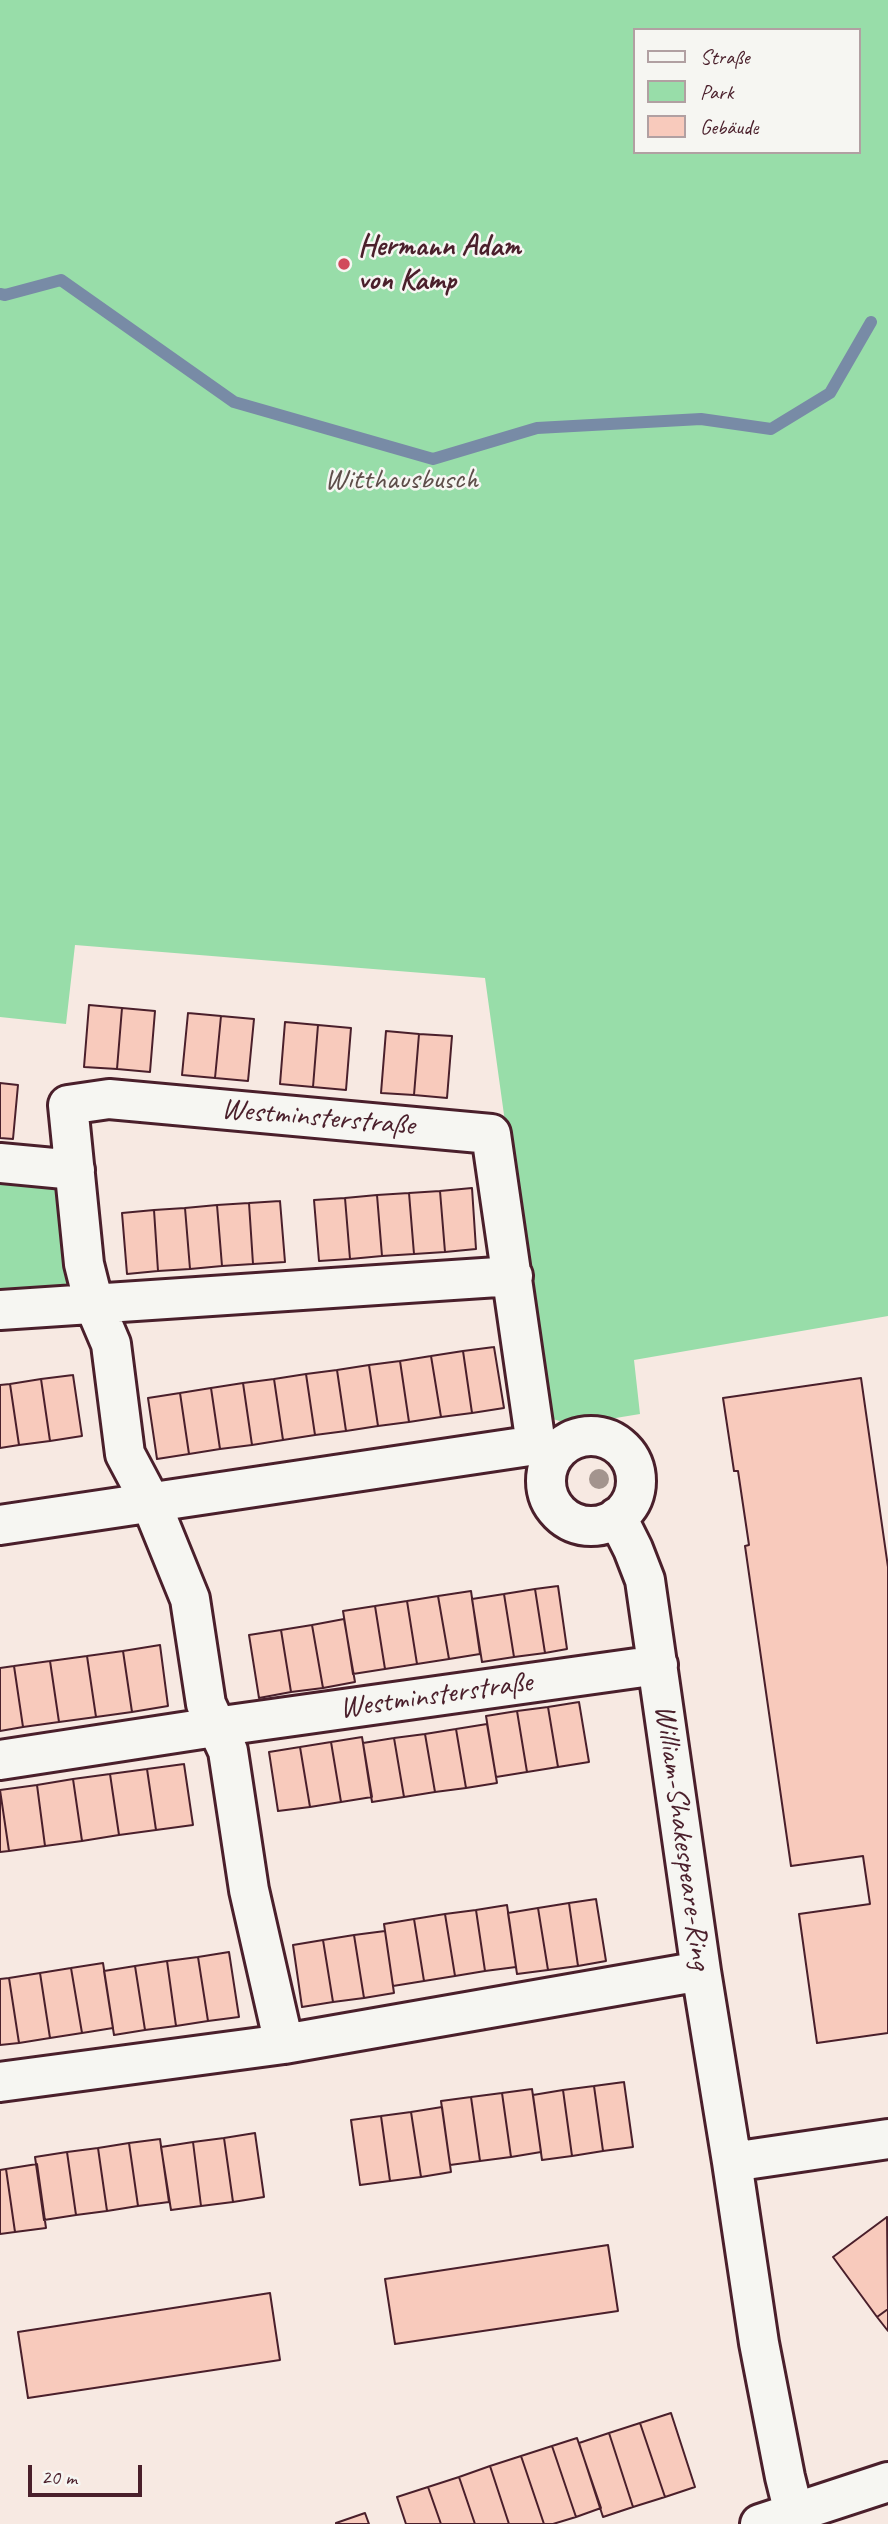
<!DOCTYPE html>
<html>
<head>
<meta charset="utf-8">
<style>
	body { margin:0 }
	#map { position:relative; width:888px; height:2524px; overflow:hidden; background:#f7e9e2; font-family:Caveat,sans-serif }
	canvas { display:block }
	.legend { position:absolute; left:633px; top:28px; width:228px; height:126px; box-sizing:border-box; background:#f6f6f2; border:2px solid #b1a0a2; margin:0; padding:9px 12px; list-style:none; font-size:21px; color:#4a1f2b }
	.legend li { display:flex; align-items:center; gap:14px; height:35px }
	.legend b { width:35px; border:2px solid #b1a0a2 }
	.scale { position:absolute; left:28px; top:2465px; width:114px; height:32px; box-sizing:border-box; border:4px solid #4a1f2b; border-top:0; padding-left:9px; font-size:21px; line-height:24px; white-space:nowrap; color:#4a1f2b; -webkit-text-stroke:5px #f6f6f2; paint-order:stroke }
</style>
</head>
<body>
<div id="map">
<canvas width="888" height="2524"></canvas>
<ul class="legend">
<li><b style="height:9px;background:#f6f6f2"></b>Straße</li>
<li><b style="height:19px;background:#98dda9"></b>Park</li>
<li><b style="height:19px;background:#f8cabc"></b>Gebäude</li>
</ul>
<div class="scale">20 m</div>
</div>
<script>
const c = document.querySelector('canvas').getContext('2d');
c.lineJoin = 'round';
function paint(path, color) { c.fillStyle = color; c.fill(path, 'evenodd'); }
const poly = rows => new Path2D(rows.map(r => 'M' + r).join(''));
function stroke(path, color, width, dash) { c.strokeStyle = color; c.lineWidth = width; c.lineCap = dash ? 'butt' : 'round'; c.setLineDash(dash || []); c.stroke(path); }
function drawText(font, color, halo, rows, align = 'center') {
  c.font = font + ' Caveat,sans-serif'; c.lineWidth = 5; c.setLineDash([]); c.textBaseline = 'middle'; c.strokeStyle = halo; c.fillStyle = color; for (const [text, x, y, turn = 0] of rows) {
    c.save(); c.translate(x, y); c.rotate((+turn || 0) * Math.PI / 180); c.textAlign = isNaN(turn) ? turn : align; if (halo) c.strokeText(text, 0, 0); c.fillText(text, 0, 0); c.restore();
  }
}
const green = poly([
	[0,0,888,0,888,1316,634,1360,640,1414,573,1425,546,1417,485,978,75,945,66,1024,0,1017],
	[634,30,858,30,858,152,634,152],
	[0,1174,47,1178,60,1192,69,1294,0,1296]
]);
const stream = poly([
	[0,294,5,295,61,280,234,402,433,459,537,428,701,419,771,429,830,393,871,322]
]);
const building = poly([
	[89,1005,122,1008,117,1069,84,1067,89,1005],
	[122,1008,155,1011,150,1072,117,1069,122,1008],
	[188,1013,221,1016,215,1078,182,1075,188,1013],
	[221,1016,254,1019,248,1081,215,1078,221,1016],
	[285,1022,318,1025,313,1087,280,1084,285,1022],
	[318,1025,351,1028,346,1090,313,1087,318,1025],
	[386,1031,419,1034,414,1095,381,1093,386,1031],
	[419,1034,452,1036,447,1098,414,1095,419,1034],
	[0,1083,18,1085,13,1139,0,1138,0,1083],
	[472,1188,476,1249,445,1252,440,1191,472,1188],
	[440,1191,445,1252,414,1254,409,1193,440,1191],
	[409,1193,414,1254,382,1256,377,1195,409,1193],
	[377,1195,382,1256,350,1259,345,1198,377,1195],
	[345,1198,350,1259,319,1261,314,1200,345,1198],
	[280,1201,285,1262,253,1264,249,1203,280,1201],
	[249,1203,253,1264,222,1266,217,1205,249,1203],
	[217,1205,222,1266,190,1269,185,1208,217,1205],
	[185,1208,190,1269,158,1271,154,1210,185,1208],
	[154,1210,158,1271,127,1274,122,1213,154,1210],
	[494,1347,504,1408,472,1413,463,1351,494,1347],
	[463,1351,472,1413,441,1417,431,1356,463,1351],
	[431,1356,441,1417,409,1422,400,1361,431,1356],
	[400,1361,409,1422,378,1426,369,1365,400,1361],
	[369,1365,378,1426,346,1431,337,1370,369,1365],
	[337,1370,346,1431,315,1435,306,1374,337,1370],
	[306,1374,315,1435,283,1440,274,1379,306,1374],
	[73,1375,82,1436,50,1441,41,1379,73,1375],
	[861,1378,888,1567,888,2033,817,2043,799,1914,870,1904,863,1856,791,1866,745,1546,749,1545,738,1471,734,1471,723,1398,861,1378],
	[41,1379,50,1441,19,1445,10,1384,41,1379],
	[274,1379,283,1440,252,1445,243,1383,274,1379],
	[243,1383,252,1445,220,1449,211,1388,243,1383],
	[10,1384,19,1445,0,1448,0,1385,10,1384],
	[211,1388,220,1449,189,1454,180,1393,211,1388],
	[180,1393,189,1454,157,1459,148,1398,180,1393],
	[558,1586,567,1649,545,1653,535,1589,558,1586],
	[535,1589,545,1653,514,1657,504,1594,535,1589],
	[471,1591,480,1654,449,1659,438,1596,471,1591],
	[504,1594,514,1657,482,1662,472,1599,504,1594],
	[438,1596,449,1659,417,1664,407,1601,438,1596],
	[407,1601,417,1664,385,1669,375,1606,407,1601],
	[375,1606,385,1669,353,1674,343,1611,375,1606],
	[344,1619,355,1682,323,1688,312,1625,344,1619],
	[312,1625,323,1688,291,1692,281,1630,312,1625],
	[281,1630,291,1692,259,1698,249,1635,281,1630],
	[160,1645,168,1706,132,1712,123,1651,160,1645],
	[123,1651,132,1712,96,1717,87,1656,123,1651],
	[87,1656,96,1717,59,1722,50,1661,87,1656],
	[50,1661,59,1722,23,1727,14,1666,50,1661],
	[14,1666,23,1727,0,1731,0,1668,14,1666],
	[579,1702,589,1762,558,1767,548,1707,579,1702],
	[548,1707,558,1767,527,1772,517,1711,548,1707],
	[517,1711,527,1772,496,1777,486,1716,517,1711],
	[487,1724,497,1783,466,1788,456,1729,487,1724],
	[456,1729,466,1788,435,1792,425,1734,456,1729],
	[425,1734,435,1792,404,1797,394,1738,425,1734],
	[362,1737,372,1797,341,1802,331,1742,362,1737],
	[394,1738,404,1797,372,1802,363,1743,394,1738],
	[331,1742,341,1802,310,1807,300,1747,331,1742],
	[300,1747,310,1807,278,1811,269,1752,300,1747],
	[184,1764,193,1825,156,1830,147,1769,184,1764],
	[147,1769,156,1830,119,1835,110,1774,147,1769],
	[110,1774,119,1835,82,1841,73,1779,110,1774],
	[73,1779,82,1841,45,1846,37,1785,73,1779],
	[37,1785,45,1846,9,1851,0,1790,37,1785],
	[0,1790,9,1851,0,1852,0,1790],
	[596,1899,606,1961,578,1966,569,1903,596,1899],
	[569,1903,578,1966,548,1970,538,1908,569,1903],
	[507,1905,516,1967,485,1971,476,1910,507,1905],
	[538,1908,548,1970,517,1974,508,1913,538,1908],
	[476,1910,485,1971,455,1976,445,1914,476,1910],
	[445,1914,455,1976,424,1981,414,1919,445,1914],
	[414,1919,424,1981,393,1986,384,1924,414,1919],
	[385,1931,394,1993,364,1998,354,1935,385,1931],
	[354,1935,364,1998,333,2002,323,1940,354,1935],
	[323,1940,333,2002,302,2007,293,1945,323,1940],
	[229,1952,239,2017,208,2021,198,1957,229,1952],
	[198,1957,208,2021,176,2026,167,1961,198,1957],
	[167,1961,176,2026,145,2030,135,1966,167,1961],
	[103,1963,113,2028,82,2033,71,1968,103,1963],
	[135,1966,145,2030,114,2035,104,1971,135,1966],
	[71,1968,82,2033,50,2038,40,1973,71,1968],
	[40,1973,50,2038,19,2043,9,1978,40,1973],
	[9,1978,19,2043,0,2045,0,1979,9,1978],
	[624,2082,633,2147,603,2151,594,2086,624,2082],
	[594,2086,603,2151,572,2156,563,2090,594,2086],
	[532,2089,541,2152,511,2157,502,2093,532,2089],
	[563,2090,572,2156,542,2160,533,2095,563,2090],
	[502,2093,511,2157,480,2161,471,2097,502,2093],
	[471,2097,480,2161,450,2165,441,2101,471,2097],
	[442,2107,451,2172,421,2177,411,2112,442,2107],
	[411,2112,421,2177,390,2181,381,2116,411,2112],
	[381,2116,390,2181,360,2185,351,2120,381,2116],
	[255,2133,264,2197,233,2202,224,2138,255,2133],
	[224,2138,233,2202,201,2206,193,2142,224,2138],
	[160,2139,169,2202,138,2206,129,2143,160,2139],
	[193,2142,201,2206,171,2210,161,2147,193,2142],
	[129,2143,138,2206,107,2211,98,2148,129,2143],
	[98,2148,107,2211,76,2215,67,2152,98,2148],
	[67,2152,76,2215,44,2220,35,2157,67,2152],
	[37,2164,46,2228,15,2232,6,2169,37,2164],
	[6,2169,15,2232,0,2234,0,2170,6,2169],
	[887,2217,888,2309,877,2317,833,2257,887,2217],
	[608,2245,618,2311,395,2344,385,2279,608,2245],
	[270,2293,280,2360,28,2398,18,2332,270,2293],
	[888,2309,888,2331,877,2317,888,2309],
	[671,2413,695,2487,665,2497,640,2423,671,2413],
	[640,2423,665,2497,633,2507,609,2433,640,2423],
	[609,2433,633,2507,603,2517,579,2443,609,2433],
	[577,2438,601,2508,576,2517,552,2446,577,2438],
	[552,2446,576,2517,553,2524,544,2524,521,2456,552,2446],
	[521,2456,544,2524,509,2524,490,2466,521,2456],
	[490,2466,509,2524,475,2524,459,2477,490,2466],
	[459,2477,475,2524,441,2524,428,2487,459,2477],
	[428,2487,441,2524,406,2524,397,2497,428,2487],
	[365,2513,369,2524,336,2524,336,2523,365,2513]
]);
const minor = poly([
	[0,1163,75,1170],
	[0,1310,513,1276],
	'546 1481a45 45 0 1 1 90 0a45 45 0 1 1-90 0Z',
	[617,1517,633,1549,645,1580,701,1971,732,2162,888,2139],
	[0,1525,536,1445,552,1457],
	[0,1760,215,1727,658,1665],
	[284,2044,249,1890,228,1751,206,1704,190,1599,151,1503,125,1454,111,1344,94,1304,84,1264,68,1105,109,1099,491,1134,536,1445],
	[0,2082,284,2044,701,1971],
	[732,2162,759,2343,785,2477,794,2513],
	[760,2524,888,2482]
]);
const trees = [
	[599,1479]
];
const markers = [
	[344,264,7,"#d1495b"]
];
const poiNames = [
	["Hermann Adam",358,247],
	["von Kamp",358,281]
];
const parkNames = [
	["Witthausbusch",401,480]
];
const streetNames = [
	["Westminsterstraße",318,1118,5],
	["Westminsterstraße",436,1696,-8],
	["William-Shakespeare-Ring",682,1837,82]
];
paint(green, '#98dda9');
stroke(stream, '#788ba6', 12);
paint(building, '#f8cabc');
stroke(building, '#4a1f2b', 2);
stroke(minor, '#4a1f2b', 44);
stroke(minor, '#f6f6f2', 38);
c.fillStyle = '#a3948e';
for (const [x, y] of trees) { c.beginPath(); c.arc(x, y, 10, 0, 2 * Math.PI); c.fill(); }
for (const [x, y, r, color] of markers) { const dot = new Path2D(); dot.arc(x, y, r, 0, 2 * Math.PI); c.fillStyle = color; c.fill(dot); stroke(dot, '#f6f6f2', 2.5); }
drawText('bold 30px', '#4a1f2b', '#f6f6f2', poiNames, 'left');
drawText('30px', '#5e4e4a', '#f6f6f2', parkNames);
drawText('30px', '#4a1f2b', '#f6f6f2', streetNames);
</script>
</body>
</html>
